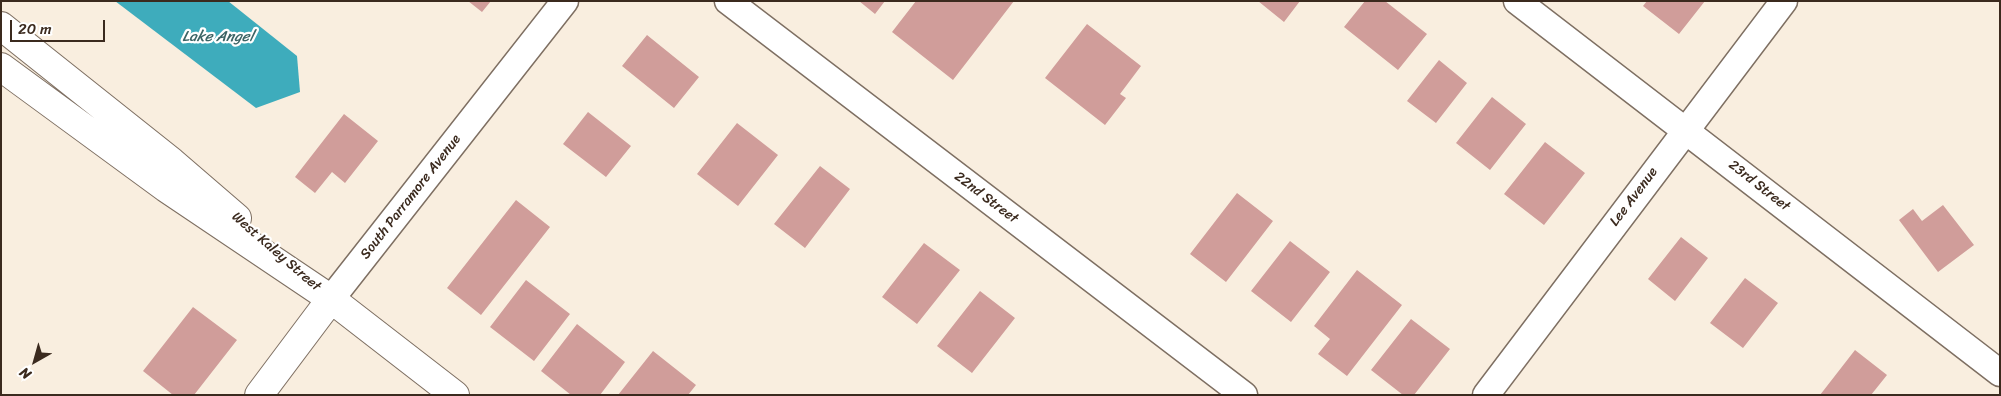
<!DOCTYPE html>
<html>
<head>
<meta charset="utf-8">
<style>
	body { margin:0 }
	#map { position:relative; width:2001px; height:396px; overflow:hidden; background:#f9eedf; font-family:Sriracha,sans-serif }
	canvas { display:block }
	.frame { position:absolute; inset:0; border:2px solid #3b2a1e; pointer-events:none }
	.north { position:absolute; left:10px; top:336px; width:50px; height:50px; -webkit-text-stroke:4px #fff; paint-order:stroke; rotate:218deg; font-size:14px; font-weight:700; line-height:20px; text-align:center; color:#3b2a1e }
	.north::after { content:''; display:block; margin:auto; width:18px; height:22px; background:#3b2a1e; clip-path:polygon(50% 0,100% 100%,50% 72%,0 100%) }
	.scale { position:absolute; left:10px; top:20px; width:95px; height:22px; box-sizing:border-box; border:2px solid #3b2a1e; border-top:0; padding-left:6px; font-size:15px; line-height:18px; white-space:nowrap; color:#3b2a1e; -webkit-text-stroke:4px #fff; paint-order:stroke }
</style>
</head>
<body>
<div id="map">
<canvas width="2001" height="396"></canvas>
<div class="frame"></div>
<div class="north">N</div>
<div class="scale">20 m</div>
</div>
<script>
const c = document.querySelector('canvas').getContext('2d');
c.lineJoin = 'round';
function paint(path, color) { c.fillStyle = color; c.fill(path, 'evenodd'); }
const poly = rows => new Path2D(rows.map(r => 'M' + r).join(''));
function stroke(path, color, width, dash) { c.strokeStyle = color; c.lineWidth = width; c.lineCap = dash ? 'butt' : 'round'; c.setLineDash(dash || []); c.stroke(path); }
function drawText(font, color, halo, rows, align = 'center') {
  c.font = font + ' Sriracha,sans-serif'; c.lineWidth = 4.5; c.setLineDash([]); c.textBaseline = 'middle'; c.strokeStyle = halo; c.fillStyle = color; for (const [text, x, y, turn = 0] of rows) {
    c.save(); c.translate(x, y); c.rotate((+turn || 0) * Math.PI / 180); c.textAlign = isNaN(turn) ? turn : align; if (halo) c.strokeText(text, 0, 0); c.fillText(text, 0, 0); c.restore();
  }
}
const water = poly([
	[115,1,228,1,297,56,300,92,256,108]
]);
const building = poly([
	[468,1,491,1,482,12],
	[859,1,885,1,875,14],
	[916,1,1014,1,953,80,892,32],
	[1258,1,1300,1,1284,22],
	[1365,1,1385,1,1427,34,1398,70,1344,27],
	[1647,1,1705,1,1679,34,1643,6],
	[1087,24,1141,66,1120,94,1126,98,1105,125,1045,78],
	[647,35,699,77,674,108,622,66],
	[1439,60,1467,83,1436,123,1407,101],
	[1492,97,1526,124,1490,170,1456,143],
	[588,112,631,146,606,177,563,144],
	[344,114,378,141,345,183,332,172,315,193,295,177],
	[737,123,778,155,738,206,697,174],
	[1545,142,1585,173,1544,225,1504,194],
	[820,166,850,189,805,248,774,224],
	[1237,193,1273,221,1226,282,1190,254],
	[516,200,550,227,481,315,447,288],
	[1943,205,1974,245,1938,272,1899,220,1913,209,1922,221],
	[1681,237,1708,258,1675,301,1648,279],
	[1290,241,1330,272,1291,322,1251,291],
	[924,243,960,270,917,324,882,297],
	[1357,270,1402,305,1347,376,1318,354,1330,339,1314,326],
	[1745,278,1778,303,1743,348,1710,323],
	[526,280,570,314,534,361,490,327],
	[980,291,1015,318,972,373,937,346],
	[193,307,237,340,194,395,173,395,143,371],
	[1411,319,1450,349,1414,395,1403,395,1371,370],
	[577,324,625,362,600,395,571,395,541,371],
	[1855,350,1887,375,1871,395,1820,395],
	[653,351,696,385,688,395,618,395]
]);
const street = poly([
	[728,1,1244,395],
	[1517,1,2000,373],
	[331,299,565,1],
	[1486,395,1784,1]
]);
const secondary = poly([
	[1,26,172,162,237,218],
	[1,67,166,188,331,299,455,395],
	[259,395,331,299]
]);
const streetNames = [
	["23rd Street",1759,186,38],
	["South Parramore Avenue",411,197,-52],
	["Lee Avenue",1634,197,-53],
	["22nd Street",986,198,37],
	["West Kaley Street",276,252,41]
];
const waterNames = [
	["Lake Angel",218,37]
];
paint(water, '#3eacbc');
paint(building, '#d09d9a');
stroke(street, '#7e6f62', 29);
stroke(secondary, '#7e6f62', 30);
stroke(street, '#fff', 26);
stroke(secondary, '#fff', 28);
drawText('14px', '#3b2a1e', '#fff', streetNames);
drawText('italic 15px', '#3c6465', '#fff', waterNames);
</script>
</body>
</html>
